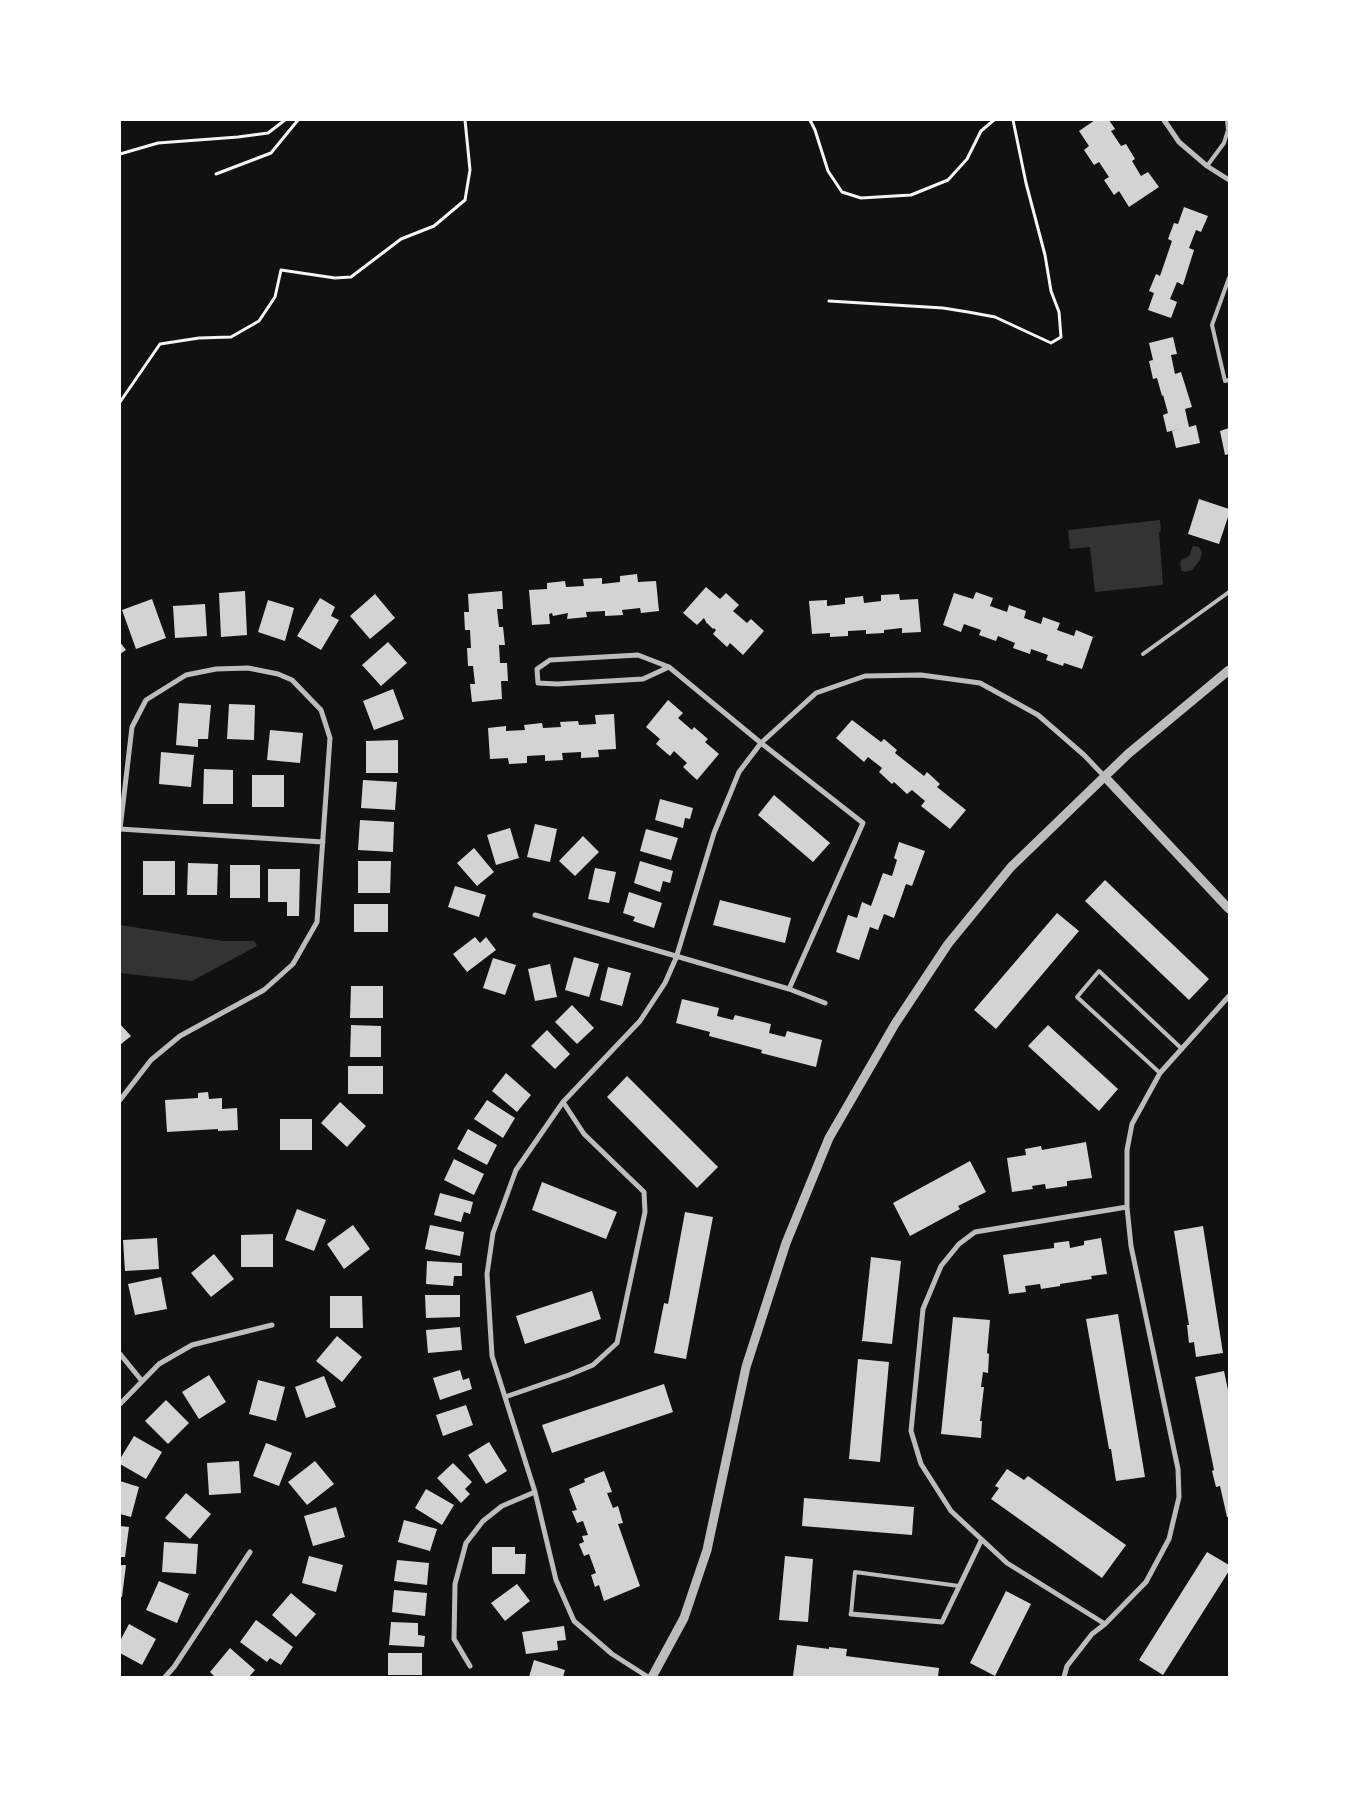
<!DOCTYPE html>
<html>
<head>
<meta charset="utf-8">
<style>
	body { margin:0 }
	#map { position:relative; width:1349px; height:1797px; overflow:hidden; background:#111; font-family:"Alegreya Sans",sans-serif }
	canvas { display:block }
	.frame { position:absolute; inset:0; border:121px solid #fff; pointer-events:none }
</style>
</head>
<body>
<div id="map">
<canvas width="1349" height="1797"></canvas>
<div class="frame"></div>
</div>
<script>
const c = document.querySelector('canvas').getContext('2d');
c.lineJoin = 'round';
function paint(path, color) { c.fillStyle = color; c.fill(path, 'evenodd'); }
const poly = rows => new Path2D(rows.map(r => 'M' + r).join(''));
function stroke(path, color, width, dash) { c.strokeStyle = color; c.lineWidth = width; c.lineCap = dash ? 'butt' : 'round'; c.setLineDash(dash || []); c.stroke(path); }
const water = poly([
	[1160,520,1161,531,1159,532,1163,585,1095,592,1090,547,1070,549,1068,530],
	[1193,546,1199,547,1202,552,1200,560,1192,570,1185,572,1181,570,1180,561,1189,556],
	[120,925,223,941,254,941,257,946,192,981,120,973]
]);
const building = poly([
	[1095,120,1109,120,1115,129,1111,131,1121,146,1126,144,1135,159,1132,161,1141,176,1148,172,1159,187,1129,207,1119,191,1114,195,1104,180,1109,177,1099,162,1094,165,1084,150,1089,146,1079,131],
	[1184,207,1208,216,1201,232,1196,230,1189,248,1194,250,1183,285,1177,282,1170,299,1177,302,1171,318,1148,310,1154,293,1149,291,1156,274,1160,276,1172,241,1168,239,1174,223,1178,224],
	[1173,337,1177,354,1171,355,1175,374,1181,372,1192,407,1185,409,1189,427,1196,425,1200,443,1176,448,1172,431,1179,429,1167,432,1163,415,1168,413,1163,395,1162,396,1157,378,1153,379,1149,361,1153,360,1149,343],
	[1229,428,1229,454,1225,455,1220,431],
	[1199,499,1229,509,1229,514,1219,544,1188,534],
	[637,574,638,582,656,581,659,611,641,613,640,608,622,610,623,615,605,616,605,611,586,612,587,617,567,619,568,613,553,616,552,613,549,614,550,624,532,625,529,590,547,589,547,583,565,581,566,587,584,586,583,579,602,578,602,584,620,582,620,576],
	[706,587,720,599,726,593,739,605,733,611,747,623,751,619,764,631,743,655,730,643,727,647,713,634,716,630,714,628,713,629,707,623,707,624,704,618,697,625,683,613],
	[245,591,247,635,221,637,219,593],
	[502,591,503,609,497,609,499,627,503,627,505,645,499,645,500,663,507,663,508,681,501,681,502,699,472,702,470,684,475,684,473,666,468,666,467,648,471,648,470,630,465,630,464,612,469,612,468,594],
	[976,592,993,598,990,606,1007,612,1009,605,1026,611,1024,618,1041,624,1043,617,1060,623,1057,630,1074,636,1076,630,1093,637,1082,669,1064,663,1063,666,1046,660,1048,655,1031,649,1030,654,1013,648,1015,643,998,636,996,641,979,635,981,630,964,624,961,632,943,625,954,593,973,599],
	[375,594,395,618,370,639,350,616],
	[899,594,900,600,918,599,921,632,902,633,902,628,884,630,884,633,866,634,866,630,848,631,848,636,830,637,830,633,812,634,809,601,827,600,827,606,845,604,845,598,863,596,864,603,881,601,881,595],
	[320,598,335,607,331,616,339,620,321,650,297,636],
	[152,599,166,638,136,649,122,610],
	[268,600,294,608,285,641,258,632],
	[205,604,207,636,175,638,173,606],
	[120,642,126,650,120,654],
	[388,642,407,663,381,686,362,665],
	[393,689,404,719,374,730,363,701],
	[668,700,683,713,678,718,692,730,694,727,708,739,705,742,719,754,697,780,683,767,687,763,674,751,670,756,656,744,660,739,646,727],
	[179,703,211,705,208,739,198,739,198,747,176,745],
	[229,704,255,705,254,740,227,739],
	[614,714,616,749,598,750,599,757,581,758,581,752,562,753,563,760,545,761,545,755,527,756,527,763,509,764,508,758,490,759,488,728,506,726,506,731,525,730,524,725,542,723,543,728,561,727,560,722,578,721,579,725,596,724,595,715],
	[852,720,881,742,884,739,897,750,895,753,924,776,927,772,940,784,937,787,966,810,950,829,921,806,925,801,912,790,907,794,894,782,892,784,879,772,882,768,868,757,864,762,836,738],
	[270,730,303,733,300,763,267,760],
	[398,740,398,773,366,773,366,741],
	[161,752,194,755,191,787,159,784],
	[204,769,233,770,233,804,203,804],
	[252,775,284,775,284,807,252,807],
	[363,780,397,782,395,810,361,808],
	[774,795,830,843,813,862,758,815],
	[660,799,693,808,690,819,685,818,683,828,655,820],
	[360,820,394,822,393,852,358,850],
	[535,824,557,829,550,862,527,857],
	[510,828,519,858,496,865,487,835],
	[646,829,678,838,671,860,640,851],
	[583,836,599,852,575,876,559,861],
	[899,842,925,851,912,886,906,884,894,918,884,914,878,930,870,927,859,960,836,952,848,915,857,918,862,902,871,906,883,873,892,876,897,860,894,858],
	[474,848,494,872,477,886,457,863],
	[143,861,175,861,175,895,143,895],
	[358,861,391,861,390,893,358,893],
	[640,861,673,871,670,883,663,881,660,892,634,883],
	[188,863,218,864,217,895,187,895],
	[230,865,260,865,260,898,230,898],
	[595,868,616,872,609,903,588,899],
	[268,869,300,869,299,916,287,916,287,902,268,902],
	[1105,880,1209,979,1189,1000,1085,901],
	[455,886,486,895,479,917,448,907],
	[629,892,662,903,654,928,633,921,635,917,623,913],
	[720,900,791,918,785,943,713,925],
	[354,904,388,904,388,932,354,932],
	[1057,913,1079,931,996,1029,974,1010],
	[475,937,480,943,486,937,496,950,467,972,453,954],
	[574,957,599,964,589,997,565,990],
	[493,958,516,965,505,995,483,988],
	[550,964,557,997,535,1001,528,969],
	[608,967,631,973,622,1006,600,1000],
	[351,986,383,986,383,1018,350,1018],
	[682,999,719,1008,717,1016,733,1020,735,1015,771,1024,769,1033,785,1037,787,1031,822,1040,816,1067,761,1053,762,1050,709,1036,710,1032,676,1023],
	[572,1005,594,1028,577,1044,555,1022],
	[120,1024,131,1036,120,1045],
	[351,1025,381,1026,381,1057,350,1057],
	[1048,1025,1118,1089,1099,1111,1028,1046],
	[547,1030,570,1054,555,1069,531,1046],
	[348,1066,383,1066,383,1094,348,1094],
	[506,1073,531,1095,517,1112,492,1091],
	[627,1076,718,1167,697,1188,607,1097],
	[208,1092,209,1099,222,1098,222,1109,237,1108,238,1130,218,1131,218,1129,167,1132,165,1100,198,1098,198,1093],
	[487,1100,515,1118,503,1138,474,1119],
	[340,1102,366,1126,347,1147,321,1123],
	[280,1119,312,1119,312,1150,280,1150],
	[468,1129,497,1145,487,1165,457,1149],
	[1086,1142,1092,1178,1067,1181,1067,1186,1046,1189,1045,1184,1032,1186,1033,1189,1012,1192,1007,1158,1026,1155,1025,1149,1041,1146,1042,1150],
	[454,1159,484,1174,474,1195,444,1180],
	[970,1161,986,1192,958,1206,960,1209,910,1236,893,1203],
	[542,1182,617,1212,606,1239,532,1210],
	[440,1193,473,1202,470,1214,464,1212,461,1222,434,1215],
	[297,1209,326,1220,314,1251,285,1240],
	[685,1212,713,1217,686,1359,654,1353,664,1303,668,1304],
	[353,1225,370,1249,344,1269,327,1244],
	[430,1225,464,1232,460,1256,425,1249],
	[1203,1226,1223,1353,1196,1357,1194,1342,1189,1343,1187,1325,1189,1325,1174,1231],
	[273,1234,273,1267,241,1267,241,1235],
	[157,1238,159,1269,125,1271,123,1240],
	[1101,1238,1107,1274,1091,1276,1092,1279,1060,1284,1060,1286,1041,1289,1040,1284,1025,1286,1026,1292,1009,1294,1003,1255,1054,1248,1054,1243,1069,1241,1070,1248,1084,1245,1084,1241],
	[214,1254,234,1279,211,1297,191,1273],
	[871,1257,901,1261,892,1344,862,1341],
	[427,1261,462,1263,462,1276,454,1276,453,1286,426,1284],
	[161,1277,167,1309,135,1315,128,1284],
	[592,1291,601,1319,525,1344,516,1316],
	[425,1295,460,1295,460,1317,426,1318],
	[330,1296,362,1296,363,1328,330,1328],
	[1118,1314,1145,1477,1116,1481,1111,1449,1109,1449,1086,1319],
	[953,1317,990,1320,987,1353,989,1354,988,1373,983,1372,981,1387,984,1387,980,1421,982,1421,981,1438,941,1434],
	[460,1327,462,1350,428,1353,426,1330],
	[337,1336,362,1357,342,1382,316,1361],
	[858,1359,889,1362,880,1462,849,1459],
	[460,1370,463,1380,469,1378,472,1389,440,1400,433,1378],
	[1224,1371,1229,1395,1229,1517,1227,1517,1220,1486,1216,1487,1212,1471,1214,1470,1195,1377],
	[209,1375,226,1402,199,1419,182,1392],
	[324,1376,336,1407,306,1418,295,1387],
	[258,1380,285,1387,276,1421,249,1414],
	[664,1384,673,1412,552,1453,542,1425],
	[166,1400,189,1423,168,1444,145,1421],
	[466,1405,473,1425,443,1436,436,1415],
	[134,1436,162,1452,146,1479,120,1464,120,1459],
	[489,1442,507,1471,486,1484,468,1455],
	[266,1443,292,1453,279,1486,253,1476],
	[239,1461,241,1493,209,1495,207,1463],
	[315,1461,334,1484,307,1505,288,1482],
	[453,1463,472,1482,465,1489,470,1494,461,1503,437,1478],
	[1007,1469,1024,1480,1028,1476,1126,1545,1102,1578,991,1499,999,1488,995,1486],
	[604,1471,612,1492,607,1493,613,1508,618,1506,623,1523,618,1524,640,1586,604,1601,599,1585,595,1587,591,1575,596,1573,589,1554,584,1556,579,1544,584,1542,582,1536,588,1535,583,1521,577,1523,572,1511,577,1510,569,1489,585,1482,584,1479],
	[120,1481,139,1487,131,1517,120,1514],
	[426,1489,454,1505,442,1525,415,1508],
	[186,1493,211,1514,190,1539,165,1518],
	[804,1498,914,1507,912,1535,802,1526],
	[336,1507,345,1537,313,1546,304,1516],
	[404,1520,437,1529,430,1551,398,1542],
	[120,1526,129,1527,125,1557,120,1557],
	[164,1542,198,1544,196,1574,162,1572],
	[492,1547,515,1547,515,1554,526,1554,525,1574,492,1574],
	[1207,1552,1229,1565,1229,1571,1163,1675,1139,1660],
	[309,1556,343,1565,336,1592,302,1583],
	[785,1556,813,1559,808,1622,779,1620],
	[397,1560,429,1563,427,1585,394,1581],
	[120,1565,126,1565,122,1597,120,1597],
	[159,1581,189,1594,177,1623,146,1610],
	[517,1584,530,1601,505,1621,491,1603],
	[394,1590,427,1593,425,1616,392,1612],
	[1006,1591,1031,1604,995,1676,970,1663],
	[291,1593,316,1614,296,1637,272,1615],
	[256,1620,293,1647,281,1665,270,1658,267,1662,240,1642],
	[391,1622,418,1623,418,1635,425,1636,424,1647,389,1645],
	[129,1624,156,1639,142,1665,120,1653,120,1641],
	[564,1626,566,1640,557,1641,558,1650,526,1654,522,1632],
	[797,1645,829,1649,829,1647,847,1649,846,1656,939,1668,938,1677,804,1677,793,1676],
	[230,1648,255,1670,249,1677,215,1677,210,1672],
	[388,1653,422,1653,422,1675,388,1675],
	[534,1660,565,1670,563,1677,529,1677]
]);
const path = poly([
	[810,120,815,130,828,171,842,192,861,198,911,195,948,180,967,159,981,131,994,120],
	[120,154,158,143,238,137,268,133,285,120],
	[216,174,271,153,298,120],
	[829,301,943,308,968,312,995,317,1051,343,1061,337,1059,312,1051,291,1045,255,1026,183,1013,120],
	[120,402,160,344,199,338,231,337,259,321,275,297,281,270,335,278,351,277,401,239,434,226,465,200,470,170,465,120]
]);
const service = poly([
	[1207,166,1224,143,1228,130,1227,120],
	[1229,278,1212,325,1225,381,1229,380],
	[1143,654,1229,592],
	[1160,1073,1077,997,1099,971,1182,1049],
	[851,1614,855,1572,959,1586]
]);
const minor = poly([
	[1164,120,1179,142,1207,166,1229,180],
	[669,667,643,679,557,684,538,683,537,669,550,660,638,655,669,667,761,743,863,823,789,989],
	[120,829,323,842],
	[535,915,789,989,825,1003],
	[120,1100,151,1060,180,1036,264,990,293,964,317,922,330,738,321,710,292,680,278,674,248,668,216,669,186,675,146,700,132,727,120,829],
	[120,1354,142,1381],
	[505,1397,569,1375,593,1365,617,1343,645,1212,644,1192,584,1134,563,1102],
	[120,1404,159,1364,192,1345,272,1325],
	[851,1614,942,1622,981,1541],
	[1105,1624,1007,1563,951,1511,921,1464,911,1431,923,1309,941,1266,959,1244,975,1232,1127,1207],
	[470,1666,454,1639,455,1584,466,1543,483,1521,502,1506,535,1492],
	[165,1677,174,1667,250,1552],
	[648,1677,612,1654,574,1621,556,1580,535,1492,492,1356,487,1274,493,1233,516,1170,563,1102,640,1021,665,983,676,958,714,833,739,772,761,743,816,693,865,676,921,675,980,683,1038,715,1084,755,1104,776],
	[1064,1677,1067,1666,1092,1634,1105,1624,1146,1582,1169,1539,1179,1497,1178,1469,1131,1246,1127,1207,1127,1150,1132,1124,1160,1073,1229,996]
]);
const tertiary = poly([
	[1104,776,1229,909],
	[652,1677,684,1618,707,1550,746,1367,786,1243,829,1138,895,1024,948,944,1011,867,1128,754,1229,670]
]);
paint(water, '#333');
paint(building, '#d3d3d3');
stroke(path, '#f5f5f5', 3);
stroke(service, '#bcbcbc', 4);
stroke(minor, '#bcbcbc', 5);
stroke(tertiary, '#bcbcbc', 9);
</script>
</body>
</html>
